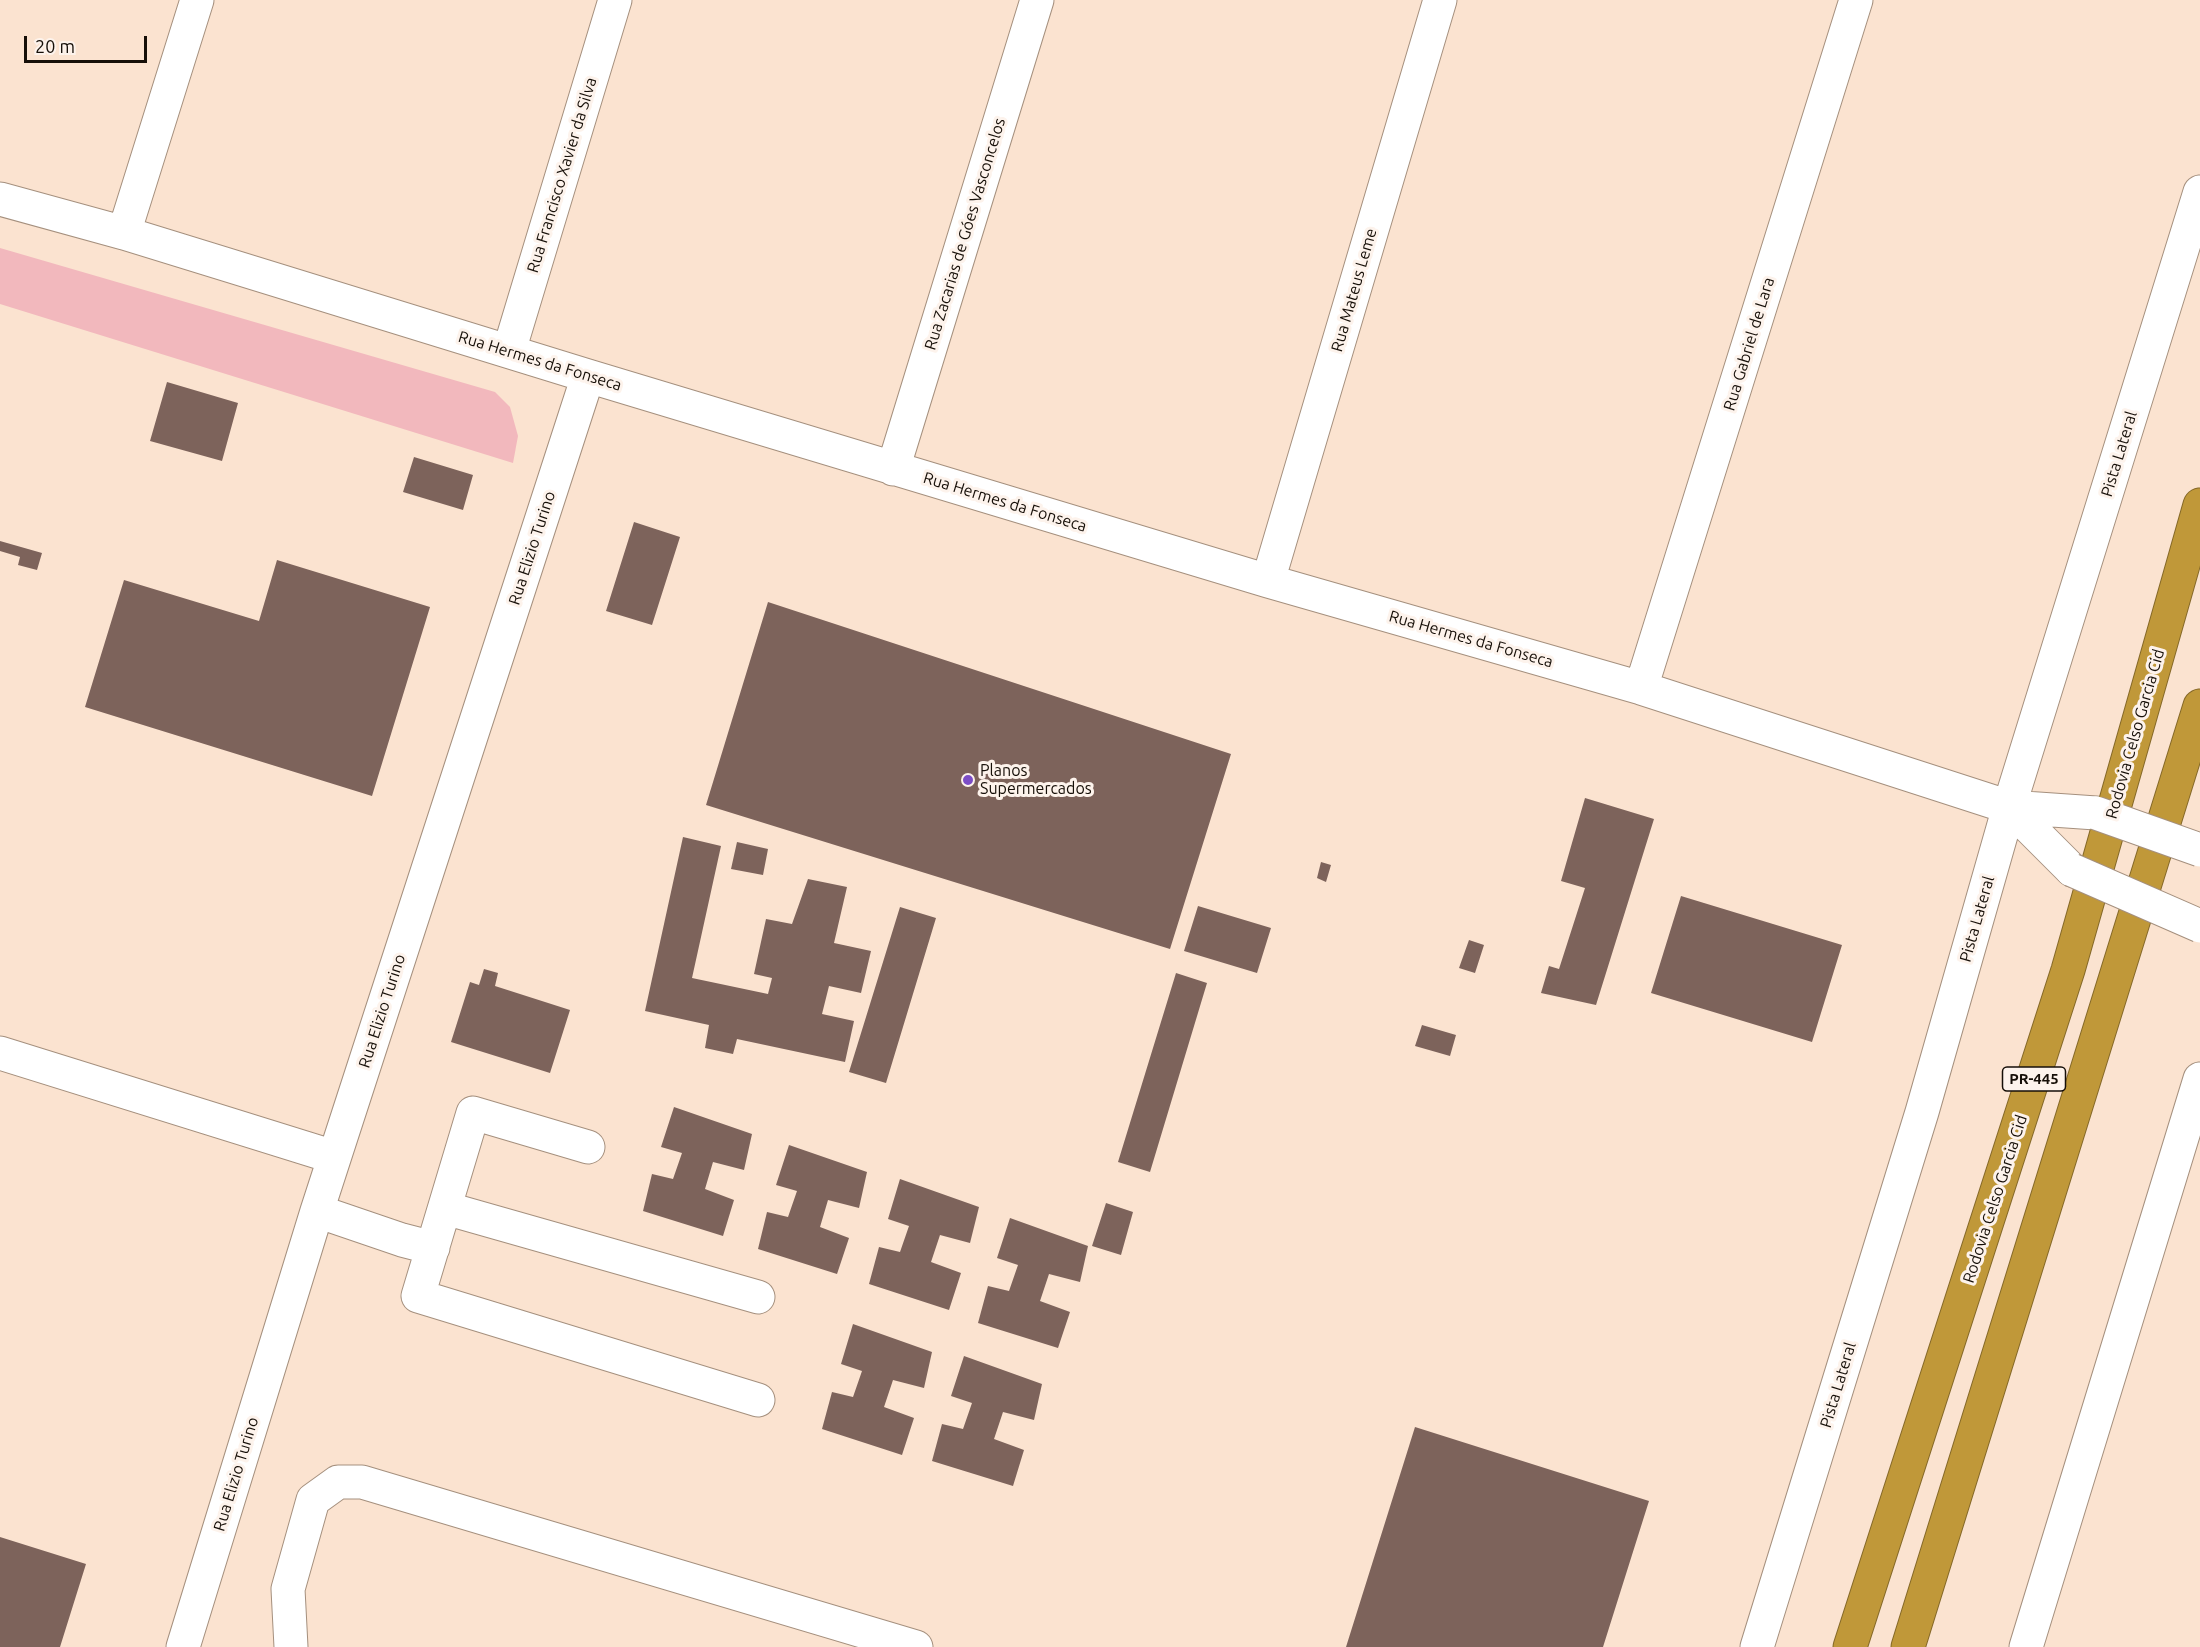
<!DOCTYPE html>
<html>
<head>
<meta charset="utf-8">
<style>
	body { margin:0 }
	#map { position:relative; width:2200px; height:1647px; overflow:hidden; background:#fbe3d0; font-family:Ubuntu,sans-serif }
	canvas { display:block }
	.scale { position:absolute; left:24px; top:36px; width:123px; height:27px; box-sizing:border-box; border:3px solid #160f08; border-top:0; padding-left:8px; font-size:18px; line-height:21px; white-space:nowrap; color:#160f08; -webkit-text-stroke:4px #fdf3ec; paint-order:stroke }
</style>
</head>
<body>
<div id="map">
<canvas width="2200" height="1647"></canvas>
<div class="scale">20 m</div>
</div>
<script>
const c = document.querySelector('canvas').getContext('2d');
c.lineJoin = 'round';
function paint(path, color) { c.fillStyle = color; c.fill(path, 'evenodd'); }
const poly = rows => new Path2D(rows.map(r => 'M' + r).join(''));
function stroke(path, color, width, dash) { c.strokeStyle = color; c.lineWidth = width; c.lineCap = dash ? 'butt' : 'round'; c.setLineDash(dash || []); c.stroke(path); }
function drawText(font, color, halo, rows, align = 'center') {
  c.font = font + ' Ubuntu,sans-serif'; c.lineWidth = 6; c.setLineDash([]); c.textBaseline = 'middle'; c.strokeStyle = halo; c.fillStyle = color; for (const [text, x, y, turn = 0] of rows) {
    c.save(); c.translate(x, y); c.rotate((+turn || 0) * Math.PI / 180); c.textAlign = isNaN(turn) ? turn : align; if (halo) c.strokeText(text, 0, 0); c.fillText(text, 0, 0); c.restore();
  }
}
const green = poly([
	[0,248,495,392,510,407,518,436,513,463,0,304]
]);
const building = poly([
	[167,382,238,403,222,461,150,441],
	[414,457,473,475,463,510,403,492],
	[634,522,680,537,652,625,606,611],
	[0,541,42,553,37,570,18,565,20,557,0,551],
	[277,560,430,607,372,796,85,707,124,580,259,621],
	[768,602,1231,754,1170,949,706,805],
	[1585,798,1654,819,1596,1005,1541,993,1549,966,1559,969,1585,888,1561,881],
	[683,837,721,846,692,978,768,994,772,978,754,974,766,919,792,924,808,879,847,887,834,943,871,951,861,993,829,986,822,1014,854,1021,845,1062,737,1039,733,1054,705,1048,709,1025,645,1011],
	[737,842,768,849,763,875,731,869],
	[1321,862,1331,865,1326,882,1317,878],
	[1681,896,1842,945,1812,1042,1651,993],
	[1198,906,1271,928,1257,973,1184,951],
	[900,907,936,918,886,1083,849,1072],
	[1469,940,1484,945,1475,973,1459,968],
	[484,969,498,973,495,986,570,1010,550,1073,451,1042,470,982,479,985],
	[1176,973,1207,983,1150,1172,1118,1162],
	[1422,1025,1456,1035,1450,1056,1415,1046],
	[674,1107,752,1134,744,1170,713,1162,705,1189,734,1200,723,1236,643,1211,652,1174,673,1179,682,1153,661,1147],
	[789,1145,867,1172,859,1208,828,1200,820,1227,849,1238,837,1274,758,1249,767,1212,788,1217,797,1191,776,1185],
	[900,1179,979,1207,970,1243,940,1235,931,1262,961,1273,949,1310,869,1284,879,1247,900,1252,909,1226,888,1219],
	[1106,1203,1133,1212,1121,1255,1092,1246],
	[1010,1218,1088,1246,1080,1282,1049,1274,1040,1301,1070,1312,1058,1348,978,1323,988,1286,1009,1291,1018,1265,997,1258],
	[853,1324,932,1352,924,1388,893,1380,884,1407,914,1418,902,1455,822,1429,832,1392,853,1397,862,1371,841,1364],
	[964,1356,1042,1384,1034,1420,1003,1412,994,1439,1024,1450,1013,1486,932,1461,942,1424,963,1429,972,1403,951,1396],
	[1415,1427,1649,1501,1603,1647,1346,1647],
	[0,1537,86,1564,60,1647,0,1647]
]);
const street = poly([
	[0,199,124,233,588,376,1268,581,1641,688,2009,807],
	[124,233,197,0],
	[509,351,615,0],
	[893,469,1037,0],
	[1268,581,1440,0],
	[1641,688,1856,0],
	[0,1053,334,1157],
	[588,1147,473,1113,418,1296,758,1400],
	[445,1208,758,1297],
	[317,1211,402,1240,433,1248],
	[183,1647,317,1211,588,376],
	[291,1647,288,1589,313,1500,338,1482,362,1482,916,1647]
]);
const secondary = poly([
	[2009,807,2072,870],
	[2009,807,2096,813],
	[1757,1647,1922,1112,2009,807,2200,192],
	[2026,1647,2200,1079]
]);
const highway = poly([
	[1850,1647,2068,970,2200,505],
	[1908,1647,2200,706]
]);
const secondaryBridge = poly([
	[2096,813,2200,850],
	[2072,870,2200,926]
]);
const markers = [
	[968,780,6,"#7c4dc6"]
];
const shields = [
	[2034,1079,63]
];
const shieldNames = [
	["PR-445",2034,1079]
];
const streetNames = [
	["Rua Francisco Xavier da Silva",562,175,-73],
	["Rua Zacarias de Góes Vasconcelos",965,234,-73],
	["Rua Mateus Leme",1354,290,-74],
	["Rua Gabriel de Lara",1749,344,-73],
	["Rua Hermes da Fonseca",540,361,17],
	["Pista Lateral",2119,454,-73],
	["Rua Hermes da Fonseca",1005,502,17],
	["Rua Elizio Turino",532,548,-72],
	["Rua Hermes da Fonseca",1471,639,16],
	["Rodovia Celso Garcia Cid",2135,734,-74],
	["Pista Lateral",1977,919,-74],
	["Rua Elizio Turino",382,1011,-72],
	["Rodovia Celso Garcia Cid",1995,1199,-72],
	["Pista Lateral",1838,1385,-73],
	["Rua Elizio Turino",236,1474,-73]
];
const poiNames = [
	["Planos",980,771],
	["Supermercados",980,789]
];
paint(green, '#f2b8bd');
paint(building, '#7d635b');
stroke(street, '#a5907e', 35);
stroke(secondary, '#a5907e', 35);
stroke(highway, '#846828', 35);
stroke(street, '#fff', 33);
stroke(secondary, '#fff', 33);
stroke(highway, '#c09839', 33);
stroke(secondaryBridge, '#a5907e', 35, []);
stroke(secondaryBridge, '#fff', 33);
for (const [x, y, r, color] of markers) { const dot = new Path2D(); dot.arc(x, y, r, 0, 2 * Math.PI); c.fillStyle = color; c.fill(dot); stroke(dot, '#fdf3ec', 2); }
for (const [x, y, w] of shields) { const box = new Path2D(); box.roundRect(x - w / 2, y - 12, w, 24, 4.5); c.fillStyle = '#fdf3ec'; c.fill(box); stroke(box, '#160f08', 1.5); }
drawText('bold 15px', '#160f08', null, shieldNames);
drawText('16px', '#160f08', '#fdf3ec', streetNames);
drawText('16px', '#160f08', '#fdf3ec', poiNames, 'left');
</script>
</body>
</html>
